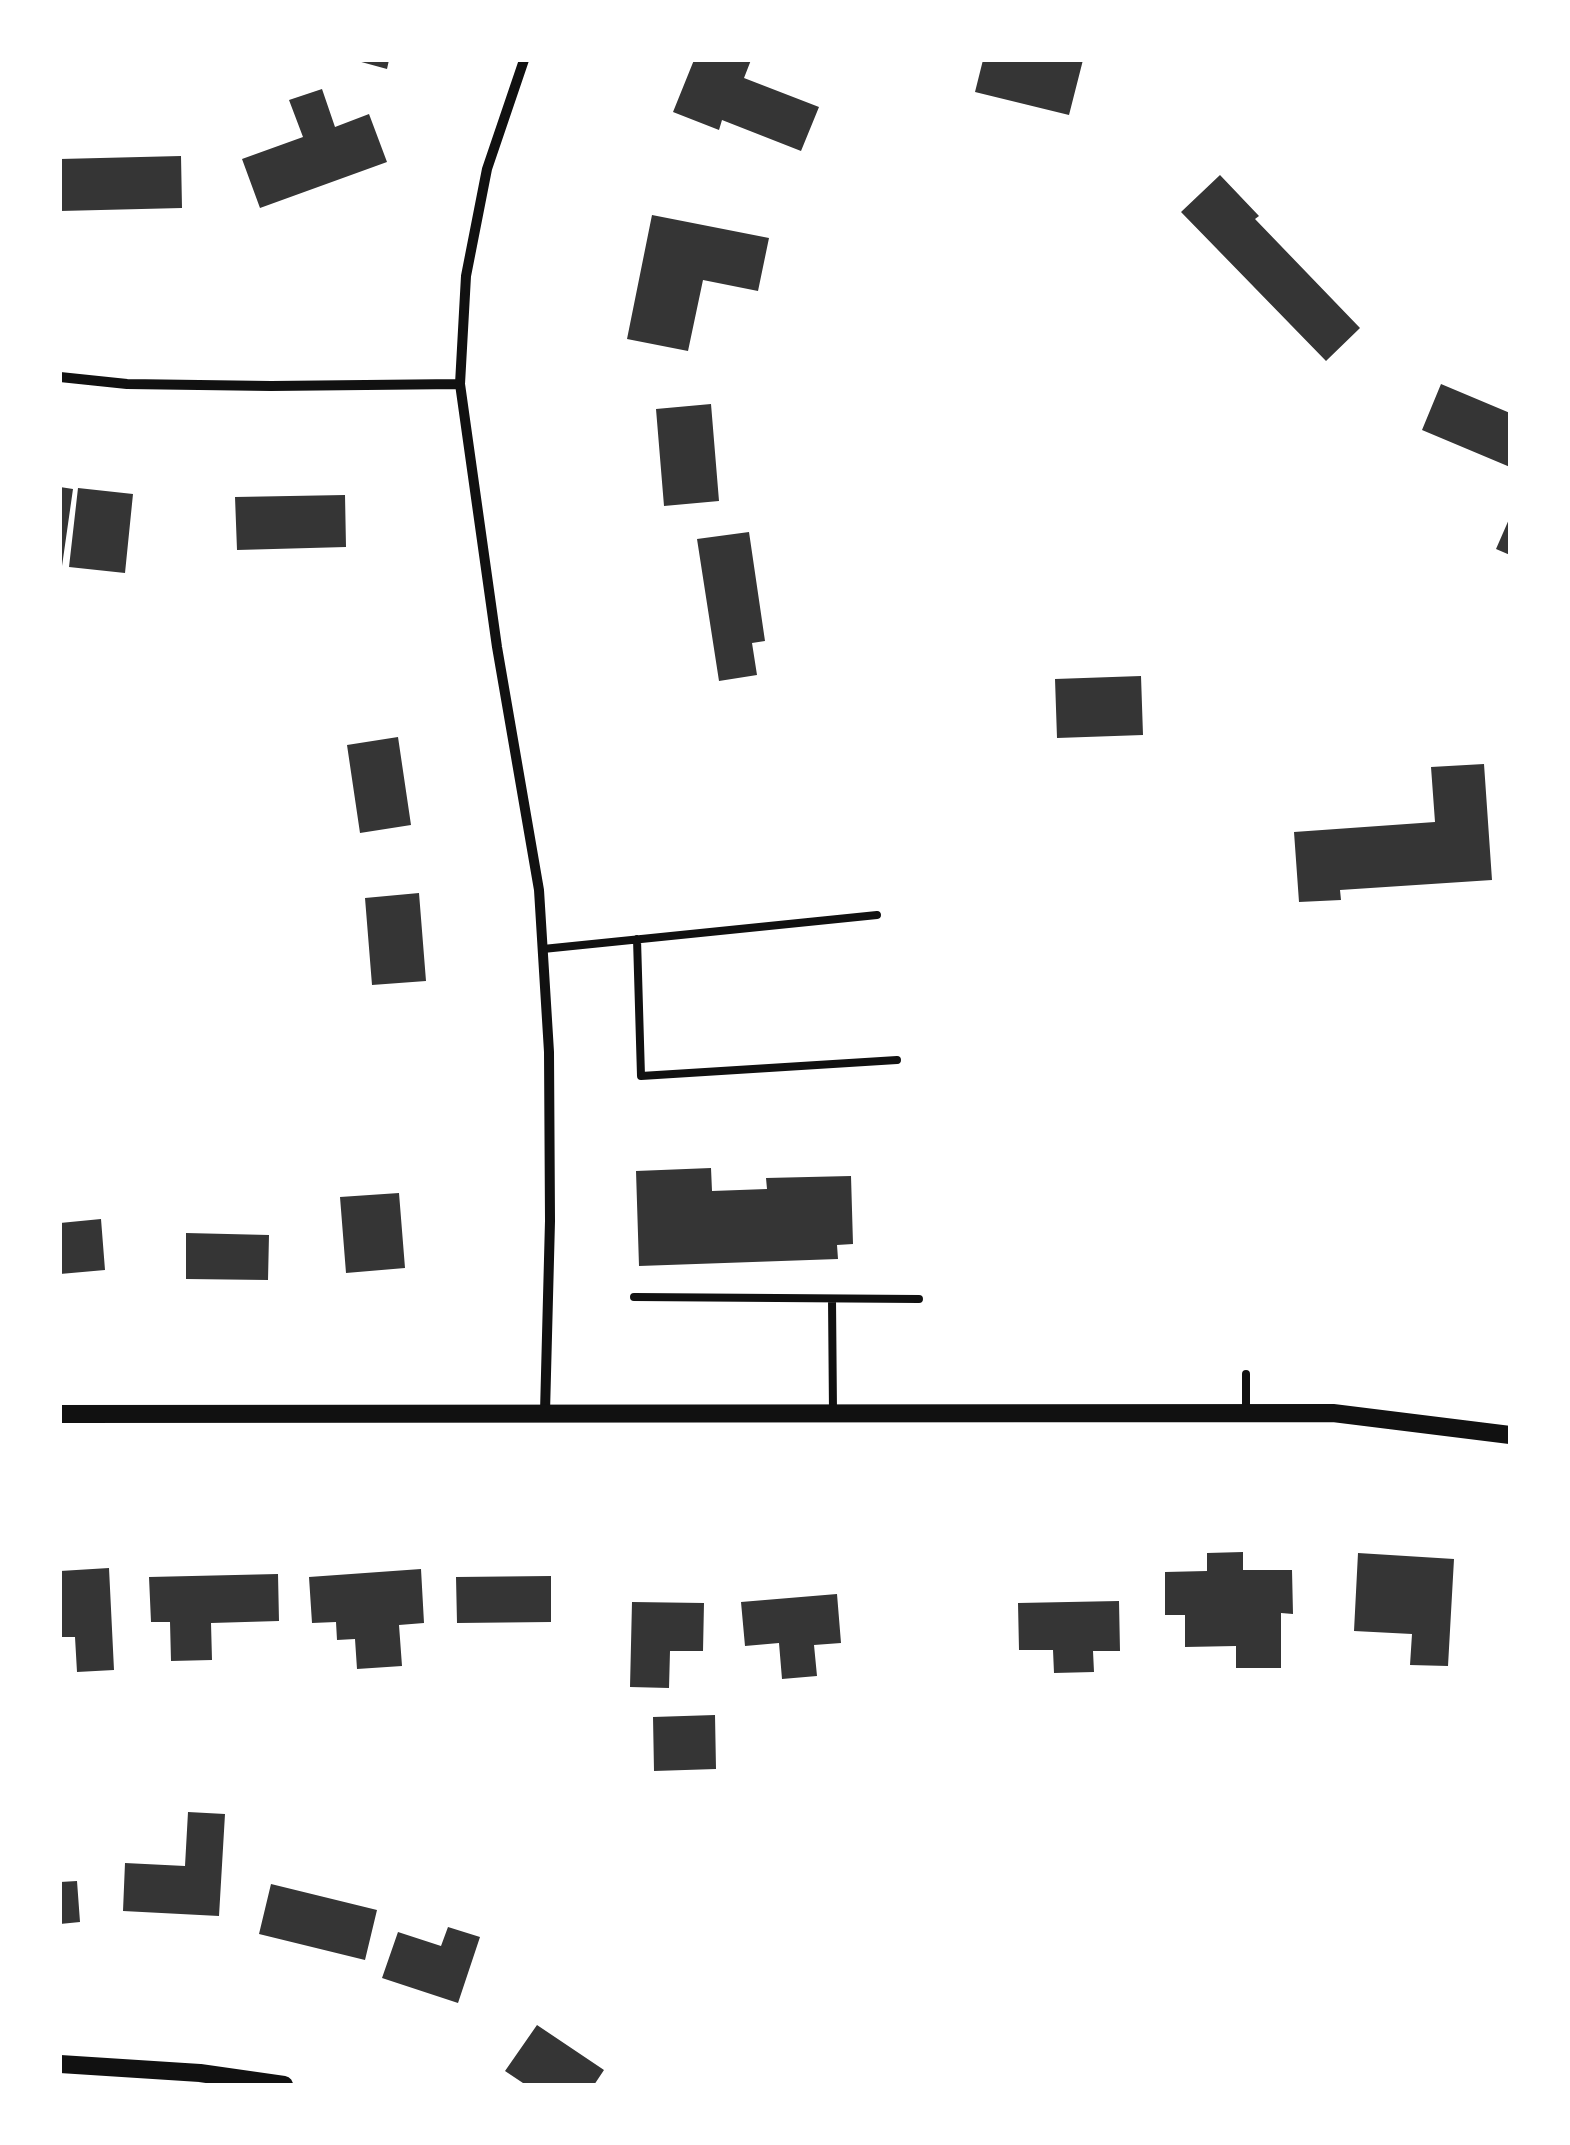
<!DOCTYPE html>
<html>
<head>
<meta charset="utf-8">
<style>
	body { margin:0 }
	#map { position:relative; width:1570px; height:2145px; overflow:hidden; background:#fff; font-family:Raleway,sans-serif }
	canvas { display:block }
	.frame { position:absolute; inset:0; border:62px solid #fff; pointer-events:none }
</style>
</head>
<body>
<div id="map">
<canvas width="1570" height="2145"></canvas>
<div class="frame"></div>
</div>
<script>
const c = document.querySelector('canvas').getContext('2d');
c.lineJoin = 'round';
function paint(path, color) { c.fillStyle = color; c.fill(path, 'evenodd'); }
const poly = rows => new Path2D(rows.map(r => 'M' + r).join(''));
function stroke(path, color, width, dash) { c.strokeStyle = color; c.lineWidth = width; c.lineCap = dash ? 'butt' : 'round'; c.setLineDash(dash || []); c.stroke(path); }
const building = poly([
	[354,60,389,60,387,69],
	[694,60,751,60,744,78,819,107,801,151,722,120,719,130,673,112],
	[983,60,1083,60,1069,115,975,92],
	[322,89,335,127,369,114,387,162,260,208,242,159,303,137,289,100],
	[181,156,182,208,60,211,60,159],
	[1220,175,1259,216,1255,219,1360,328,1326,361,1181,212],
	[652,215,769,238,758,291,703,280,688,351,627,339],
	[1441,384,1510,413,1510,467,1422,430],
	[711,404,719,501,664,506,656,409],
	[60,487,73,489,62,566,60,566],
	[78,488,133,494,125,573,69,567],
	[345,495,346,547,237,550,235,497],
	[1510,517,1510,555,1496,549],
	[749,532,765,641,752,643,757,675,719,681,697,539],
	[1141,676,1143,735,1057,738,1055,679],
	[398,737,411,825,360,833,347,745],
	[1484,764,1492,880,1340,890,1341,900,1299,902,1294,832,1435,822,1431,767],
	[419,893,426,981,372,985,365,898],
	[711,1168,712,1191,767,1189,766,1178,851,1176,853,1244,837,1245,838,1259,639,1266,636,1171],
	[399,1193,405,1268,346,1273,340,1197],
	[101,1219,105,1270,60,1274,60,1223],
	[186,1233,269,1235,268,1280,186,1279],
	[1243,1552,1243,1570,1292,1570,1293,1614,1281,1613,1281,1668,1236,1668,1236,1646,1185,1647,1185,1615,1165,1615,1165,1572,1207,1571,1207,1553],
	[1358,1553,1454,1559,1448,1666,1410,1665,1412,1634,1354,1631],
	[109,1568,114,1670,77,1672,75,1637,60,1637,60,1571],
	[421,1569,424,1623,399,1625,402,1666,357,1669,355,1639,337,1640,336,1622,312,1623,309,1577],
	[278,1574,279,1621,211,1623,212,1660,171,1661,170,1622,151,1622,149,1577],
	[551,1576,551,1622,457,1623,456,1577],
	[837,1594,841,1643,814,1645,817,1676,782,1679,779,1643,745,1646,741,1602],
	[1119,1601,1120,1651,1093,1651,1094,1672,1054,1673,1053,1650,1019,1650,1018,1603],
	[632,1602,704,1603,703,1651,670,1651,669,1688,630,1687],
	[715,1715,716,1769,654,1771,653,1717],
	[188,1812,225,1814,219,1916,123,1911,125,1863,185,1866],
	[77,1881,80,1922,60,1924,60,1882],
	[271,1884,377,1910,365,1960,259,1934],
	[448,1927,480,1937,458,2003,382,1978,398,1932,441,1946],
	[537,2025,604,2070,594,2085,526,2085,505,2071]
]);
const service = poly([
	[637,939,641,1076,897,1060],
	[543,949,877,915],
	[634,1297,919,1299],
	[832,1299,833,1412],
	[1246,1413,1246,1374]
]);
const minor = poly([
	[524,60,487,169,466,276,460,384,497,647,539,890,549,1052,550,1221,545,1412],
	[60,377,127,384,271,386,460,384]
]);
const tertiary = poly([
	[60,1414,1333,1413,1510,1435],
	[60,2064,200,2073,284,2085]
]);
paint(building, '#353535');
stroke(service, '#111', 8);
stroke(minor, '#111', 10);
stroke(tertiary, '#111', 18);
</script>
</body>
</html>
